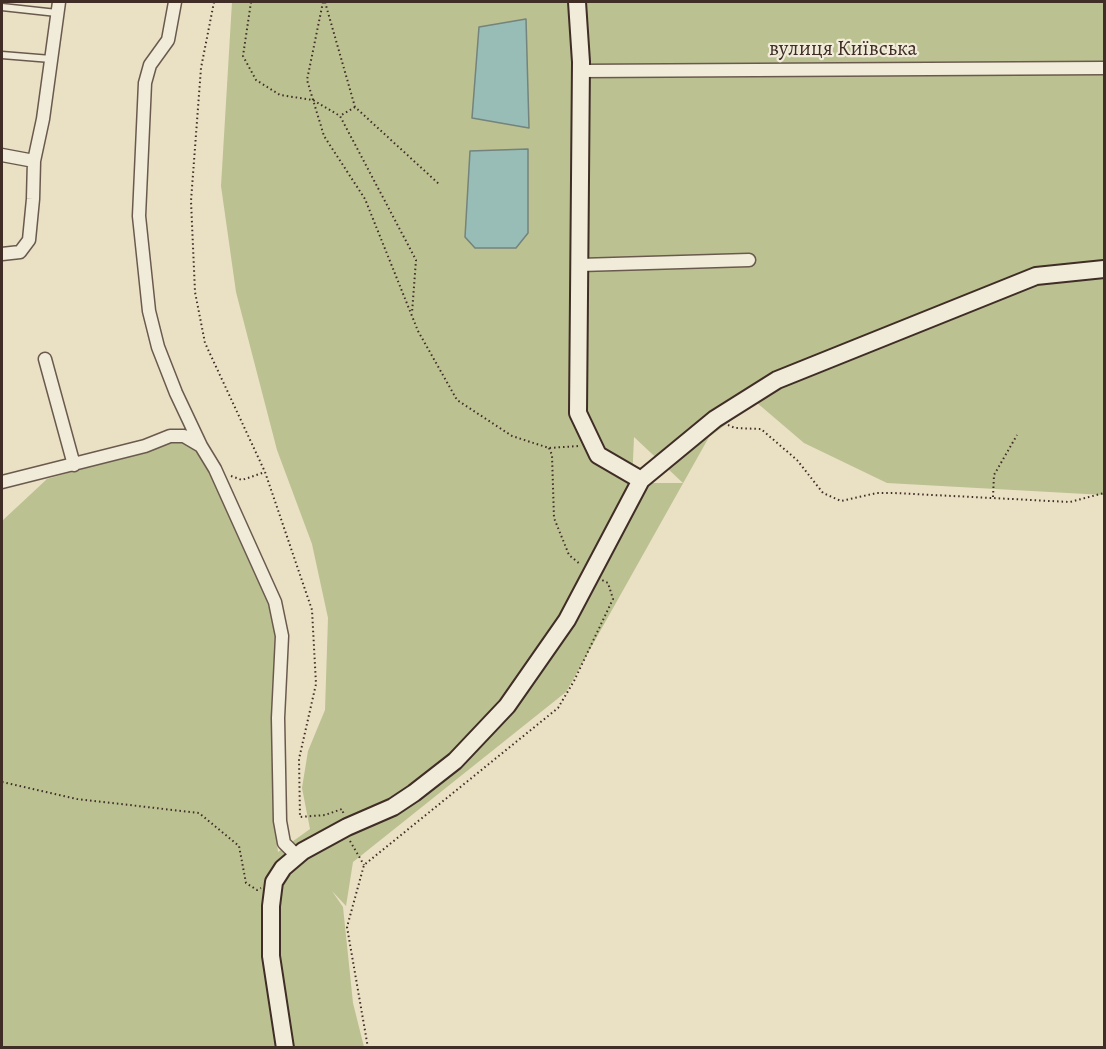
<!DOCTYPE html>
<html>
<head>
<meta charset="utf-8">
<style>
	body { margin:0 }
	#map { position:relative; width:1106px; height:1049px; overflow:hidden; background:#eae0c4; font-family:Alegreya,serif }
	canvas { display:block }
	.frame { position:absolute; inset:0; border:3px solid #3f2d26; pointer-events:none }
</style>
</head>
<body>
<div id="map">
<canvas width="1106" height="1049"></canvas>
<div class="frame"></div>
</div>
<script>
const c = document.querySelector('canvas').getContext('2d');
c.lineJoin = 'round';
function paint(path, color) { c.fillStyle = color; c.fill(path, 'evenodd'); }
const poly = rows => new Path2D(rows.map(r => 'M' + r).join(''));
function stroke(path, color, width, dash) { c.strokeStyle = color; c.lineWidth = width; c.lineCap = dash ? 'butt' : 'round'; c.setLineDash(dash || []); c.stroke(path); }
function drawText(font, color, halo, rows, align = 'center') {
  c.font = font + ' Alegreya,serif'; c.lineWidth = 4.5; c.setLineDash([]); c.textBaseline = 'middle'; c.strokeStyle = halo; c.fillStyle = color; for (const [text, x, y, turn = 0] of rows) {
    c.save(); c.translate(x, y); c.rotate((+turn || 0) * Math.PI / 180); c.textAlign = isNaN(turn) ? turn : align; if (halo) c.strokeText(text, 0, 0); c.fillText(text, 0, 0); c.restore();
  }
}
const green = poly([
	[232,2,1104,2,1104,495,887,483,804,443,756,402,709,437,566,692,353,862,346,906,332,891,343,907,353,1003,364,1047,2,1048,2,521,47,479,177,441,197,446,262,587,275,625,273,806,278,852,310,829,302,788,308,751,325,710,328,618,312,544,277,450,236,292,221,186],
	[634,437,683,483,632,483]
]);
const water = poly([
	[526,19,529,128,472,118,479,27,526,19],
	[528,149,528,233,516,248,475,248,465,237,470,151,528,149]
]);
const path = poly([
	[214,2,201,68,191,201,195,292,205,343,265,472,312,610,316,684,299,759,300,817,325,815,342,809,344,815],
	[251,2,243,56,256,80,280,95,313,100,340,116],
	[323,2,307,80,324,136,365,199,418,331,457,400,512,436,549,448,579,446],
	[325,2,355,107,439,184],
	[355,107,340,116,416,260,412,313],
	[728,425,735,428,761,429,797,460,823,493,841,501,877,493,894,493,1070,502,1104,493],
	[549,448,552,455,554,518,569,555,580,564],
	[231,476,242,480,265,472],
	[993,497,994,475,1017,435],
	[2,782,77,799,199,813,239,846,246,883,257,890,261,888],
	[350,841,364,865],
	[368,1048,347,927,364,865,558,708,574,681,613,599,608,583,602,580]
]);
const lane = poly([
	[2,7,57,13],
	[2,55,51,59]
]);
const street = poly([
	[175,2,168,40,150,65,145,83,139,216,149,311,158,347,176,393,201,446,215,469,275,602,282,636,278,718,280,821,284,843,296,855],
	[581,71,1104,68],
	[2,155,34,161],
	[2,254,20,252,29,240,33,199,34,161,43,119,59,2],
	[580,265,749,260],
	[45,359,74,465],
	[2,482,145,446,170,436,184,436,201,446]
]);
const secondary = poly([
	[577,2,581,62,578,413,598,455,641,480],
	[285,1048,271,956,271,906,274,882,283,868,303,851,347,827,393,807,414,793,455,761,507,706,567,620,641,480,715,419,777,380,1036,276,1104,269]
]);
const streetNames = [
	["вулиця Київська",843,50]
];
paint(green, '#bbc191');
paint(water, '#98bdb7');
stroke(water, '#74837d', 1.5);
stroke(lane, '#6a5a4e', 9);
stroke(street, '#6a5a4e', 15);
stroke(secondary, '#3f2d26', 20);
stroke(path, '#3f2d26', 2, [1.5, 3]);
stroke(lane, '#f1ebd9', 6);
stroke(street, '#f1ebd9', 12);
stroke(secondary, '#f1ebd9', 16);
drawText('21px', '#3f2d26', '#f1ebd9', streetNames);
</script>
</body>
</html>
